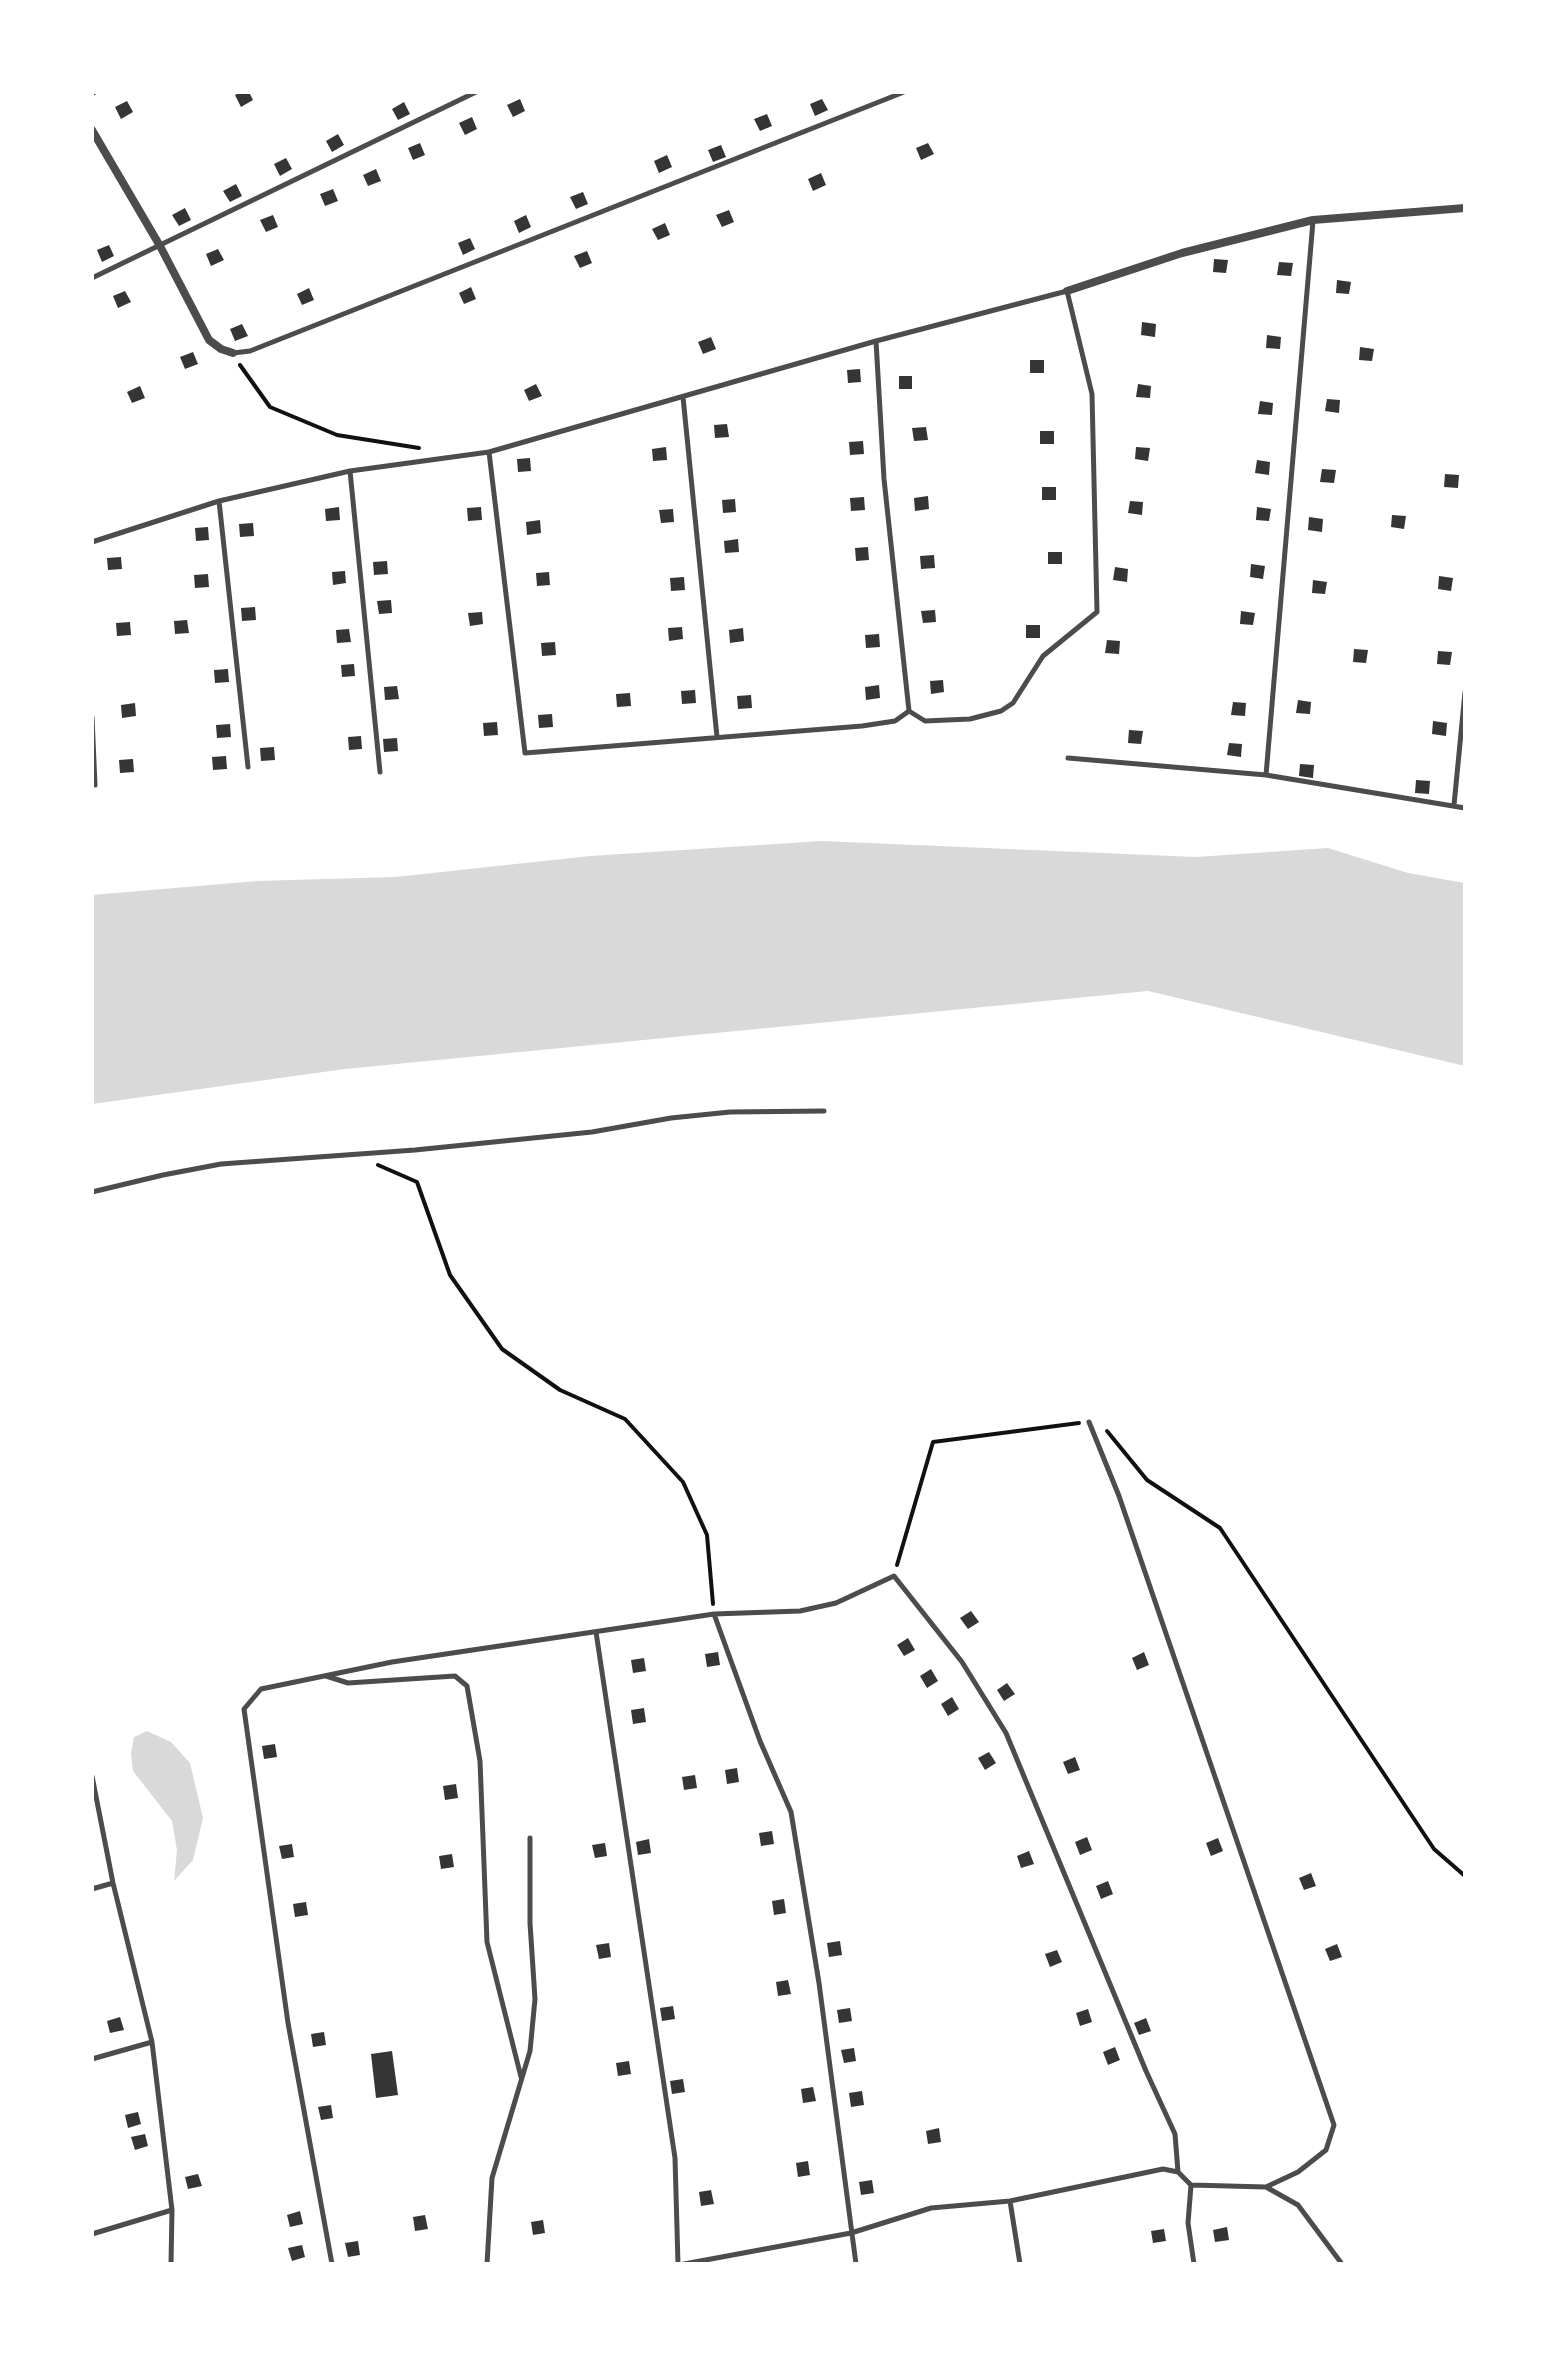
<!DOCTYPE html>
<html>
<head>
<meta charset="utf-8">
<style>
	body { margin:0 }
	#map { position:relative; width:1557px; height:2356px; overflow:hidden; background:#fff; font-family:Lato,sans-serif }
	canvas { display:block }
	.frame { position:absolute; inset:0; border:94px solid #fff; pointer-events:none }
</style>
</head>
<body>
<div id="map">
<canvas width="1557" height="2356"></canvas>
<div class="frame"></div>
</div>
<script>
const c = document.querySelector('canvas').getContext('2d');
c.lineJoin = 'round';
function paint(path, color) { c.fillStyle = color; c.fill(path, 'evenodd'); }
const poly = rows => new Path2D(rows.map(r => 'M' + r).join(''));
function stroke(path, color, width, dash) { c.strokeStyle = color; c.lineWidth = width; c.lineCap = dash ? 'butt' : 'round'; c.setLineDash(dash || []); c.stroke(path); }
const water = poly([
	[822,841,1196,857,1328,848,1408,873,1465,883,1465,1066,1148,991,345,1069,92,1104,92,895,257,881,395,877,590,856],
	[147,1731,171,1742,190,1763,203,1818,193,1860,174,1881,177,1850,172,1821,133,1771,131,1754,134,1737]
]);
const building = poly([
	[241,92,249,92,253,100,241,107,235,95],
	[520,99,525,111,513,117,507,105],
	[822,99,828,110,815,116,810,104],
	[127,101,133,112,121,119,115,107],
	[404,102,410,114,398,120,392,109],
	[767,114,772,126,760,131,754,119],
	[472,117,477,129,465,135,459,123],
	[338,134,344,145,332,152,326,141],
	[420,143,425,155,413,160,408,148],
	[928,143,934,154,921,160,916,148],
	[721,145,726,157,713,162,708,150],
	[667,155,672,167,659,173,654,161],
	[286,158,292,169,280,176,274,164],
	[376,169,381,181,368,186,363,175],
	[821,173,826,185,813,191,808,179],
	[236,184,242,196,230,202,223,191],
	[333,189,338,201,325,206,320,194],
	[583,192,588,204,576,209,570,197],
	[185,208,191,220,179,226,172,215],
	[729,210,734,222,722,227,716,215],
	[273,215,278,227,266,232,260,220],
	[526,215,531,227,519,233,514,221],
	[665,223,670,235,658,240,652,229],
	[470,238,475,249,463,255,458,243],
	[109,245,114,256,102,262,97,250],
	[218,249,224,260,211,266,206,254],
	[587,251,592,263,580,268,574,256],
	[1214,259,1228,260,1226,273,1213,272],
	[1279,262,1293,263,1291,276,1277,275],
	[1337,280,1351,282,1349,294,1336,293],
	[471,287,476,299,464,304,459,293],
	[309,288,314,300,302,305,297,294],
	[125,291,131,302,118,308,113,296],
	[1142,322,1156,324,1155,337,1141,335],
	[242,324,248,336,235,341,230,329],
	[1267,335,1281,337,1280,349,1266,348],
	[711,337,716,349,703,354,698,342],
	[1360,347,1374,349,1372,361,1359,360],
	[193,352,198,364,185,369,180,357],
	[1030,360,1044,360,1044,373,1030,373],
	[860,369,861,382,848,383,847,370],
	[899,376,912,376,912,389,899,389],
	[536,384,542,396,529,401,524,390],
	[1138,384,1151,386,1150,398,1136,397],
	[140,386,145,398,132,403,127,392],
	[1327,399,1340,400,1339,413,1325,411],
	[1260,401,1273,403,1272,415,1258,414],
	[727,424,729,437,715,438,714,425],
	[926,427,928,440,914,441,912,428],
	[1040,431,1054,431,1054,444,1040,444],
	[863,441,864,454,850,455,849,442],
	[666,447,667,460,653,461,652,449],
	[1136,447,1150,448,1148,461,1135,459],
	[530,458,531,471,518,472,517,459],
	[1257,460,1270,462,1269,475,1255,473],
	[1322,469,1336,470,1334,483,1320,482],
	[1445,474,1459,475,1458,488,1444,487],
	[1042,487,1056,487,1056,500,1042,500],
	[928,496,929,509,915,511,914,498],
	[864,497,865,510,851,511,850,498],
	[735,499,736,512,723,513,722,500],
	[1130,501,1143,502,1142,515,1128,513],
	[339,507,340,520,326,521,325,509],
	[481,507,482,520,468,521,467,508],
	[1257,507,1271,509,1269,521,1256,520],
	[673,509,674,522,661,523,659,510],
	[1392,515,1406,516,1404,529,1391,527],
	[1309,517,1323,519,1322,532,1308,530],
	[540,520,541,533,527,535,526,522],
	[253,523,254,536,240,537,239,524],
	[208,527,209,540,196,541,195,528],
	[738,539,739,552,725,553,724,541],
	[868,547,869,560,856,561,855,548],
	[1048,552,1062,552,1062,564,1048,564],
	[934,555,935,568,921,569,920,556],
	[121,557,122,569,108,570,107,558],
	[387,561,388,574,374,575,373,562],
	[1251,564,1265,566,1263,579,1250,577],
	[1115,567,1128,569,1127,582,1113,580],
	[345,571,346,583,333,585,332,572],
	[549,572,550,585,537,586,536,573],
	[208,574,209,587,195,588,194,575],
	[1439,576,1453,578,1451,591,1438,589],
	[684,577,685,590,671,591,670,578],
	[1313,580,1327,582,1325,594,1312,593],
	[391,600,392,613,379,614,377,601],
	[255,607,256,620,242,621,241,608],
	[935,610,936,622,923,623,921,611],
	[1241,611,1255,613,1253,625,1240,624],
	[482,612,483,624,470,626,468,613],
	[187,620,189,633,175,634,174,621],
	[130,622,131,635,117,636,116,623],
	[1026,625,1040,625,1040,638,1026,638],
	[682,627,683,639,669,641,668,628],
	[743,628,744,641,730,643,729,630],
	[349,629,351,642,337,643,336,630],
	[879,634,880,647,866,648,865,635],
	[1107,640,1120,641,1119,654,1105,653],
	[555,642,556,655,542,656,541,643],
	[1354,649,1368,650,1366,663,1353,662],
	[1438,651,1452,652,1450,665,1437,664],
	[354,664,355,676,342,677,341,665],
	[228,669,229,682,215,683,214,670],
	[943,680,944,692,931,694,930,681],
	[879,685,880,698,866,700,865,687],
	[397,686,399,699,385,700,384,687],
	[695,690,696,703,682,704,681,691],
	[630,693,631,706,617,707,616,694],
	[751,695,752,708,738,709,737,696],
	[1298,700,1311,702,1310,714,1296,713],
	[1233,702,1246,703,1245,716,1231,715],
	[135,703,136,716,122,718,121,705],
	[552,714,553,727,539,728,538,715],
	[1433,721,1447,723,1446,736,1432,734],
	[497,722,498,735,484,736,483,723],
	[230,724,231,737,217,738,216,725],
	[1129,730,1143,731,1141,744,1128,743],
	[361,736,362,749,349,750,348,737],
	[397,738,398,751,384,752,383,739],
	[1229,743,1242,744,1241,757,1227,755],
	[274,747,275,760,261,761,260,748],
	[226,756,227,769,213,770,212,757],
	[133,759,134,772,120,773,119,760],
	[1300,764,1314,765,1313,778,1299,776],
	[1416,780,1430,781,1429,794,1415,793],
	[971,1611,979,1622,968,1629,960,1618],
	[908,1638,915,1650,904,1656,897,1645],
	[718,1652,720,1665,707,1667,705,1654],
	[1144,1652,1149,1665,1137,1670,1132,1658],
	[644,1658,646,1671,633,1673,631,1660],
	[931,1669,938,1681,927,1688,920,1676],
	[1007,1683,1015,1694,1004,1701,997,1690],
	[952,1697,959,1709,948,1716,941,1704],
	[644,1708,646,1722,633,1724,631,1710],
	[275,1744,277,1757,264,1759,262,1746],
	[989,1752,996,1763,985,1770,978,1758],
	[1075,1757,1080,1770,1068,1774,1063,1762],
	[737,1768,739,1782,727,1784,725,1770],
	[695,1775,697,1788,684,1790,682,1777],
	[456,1784,458,1798,445,1800,443,1786],
	[772,1831,774,1844,761,1846,759,1833],
	[1087,1837,1092,1850,1080,1855,1075,1842],
	[1218,1838,1223,1851,1211,1856,1206,1843],
	[649,1839,651,1853,638,1855,636,1842],
	[605,1843,607,1856,595,1858,592,1845],
	[292,1844,294,1857,282,1859,279,1846],
	[1029,1851,1034,1864,1021,1868,1017,1856],
	[452,1854,454,1867,441,1869,439,1856],
	[1311,1873,1316,1886,1304,1890,1299,1878],
	[1108,1881,1113,1894,1101,1899,1096,1886],
	[784,1899,786,1913,774,1915,772,1901],
	[306,1902,308,1915,295,1917,293,1904],
	[840,1941,842,1955,829,1957,827,1943],
	[609,1943,611,1957,599,1959,596,1945],
	[1337,1944,1342,1957,1330,1961,1325,1949],
	[1057,1950,1062,1962,1050,1967,1045,1954],
	[788,1980,791,1994,778,1996,776,1982],
	[673,2006,675,2019,662,2021,660,2008],
	[850,2008,852,2021,839,2023,837,2010],
	[1088,2009,1092,2022,1080,2026,1076,2013],
	[120,2017,124,2030,110,2033,107,2021],
	[1146,2018,1151,2031,1139,2035,1134,2023],
	[324,2032,326,2045,313,2047,311,2034],
	[1115,2047,1120,2060,1108,2065,1103,2052],
	[854,2048,856,2061,844,2063,841,2050],
	[392,2051,398,2095,376,2098,371,2054],
	[629,2061,631,2074,618,2076,616,2063],
	[683,2079,685,2092,672,2094,670,2081],
	[813,2087,816,2101,803,2103,801,2089],
	[862,2091,864,2105,851,2107,849,2093],
	[331,2105,333,2118,321,2120,318,2107],
	[138,2112,141,2124,128,2128,125,2115],
	[939,2128,941,2142,928,2144,926,2131],
	[145,2134,148,2146,135,2150,131,2137],
	[808,2161,810,2175,798,2177,796,2163],
	[198,2174,202,2186,188,2189,185,2177],
	[872,2180,874,2193,861,2195,859,2182],
	[711,2190,714,2204,701,2206,699,2192],
	[300,2211,303,2224,290,2227,287,2215],
	[425,2215,428,2229,415,2231,413,2217],
	[543,2220,545,2233,533,2235,531,2222],
	[1227,2227,1229,2240,1215,2242,1213,2230],
	[1164,2229,1166,2241,1153,2243,1151,2231],
	[358,2241,360,2255,348,2257,345,2243],
	[302,2245,305,2257,292,2261,288,2248]
]);
const path = poly([
	[240,365,270,407,337,435,419,448],
	[378,1165,417,1182,450,1275,502,1349,560,1390,625,1419,683,1482,707,1535,713,1604],
	[1107,1431,1147,1480,1220,1528,1434,1849,1465,1876],
	[897,1565,933,1442,1079,1423]
]);
const service = poly([
	[92,94,95,92],
	[92,278,476,92],
	[876,341,884,479,909,711],
	[233,353,250,351,904,92],
	[683,397,717,737],
	[350,471,380,772],
	[219,501,248,767],
	[92,542,219,501,350,471,489,452,876,341,1067,291,1092,394,1097,612,1043,656,1013,703,1001,711,970,719,925,721,909,711,895,721,862,726,525,753,489,452],
	[92,717,95,785],
	[1068,758,1266,775,1465,808],
	[1266,775,1313,221],
	[1454,805,1465,692],
	[92,1192,163,1175,221,1164,415,1150,592,1132,671,1118,730,1112,824,1111],
	[1089,1422,1119,1496,1334,2125,1326,2150,1298,2172,1266,2187],
	[714,1614,760,1741,791,1812,819,1983,856,2264],
	[596,1632,675,2158,678,2264],
	[326,1676,348,1683,455,1676,467,1686,480,1761,487,1942,521,2077],
	[92,1776,113,1883,152,2042,172,2210,171,2264],
	[92,1889,113,1883],
	[92,2059,152,2042],
	[1191,2185,1188,2223,1194,2264],
	[1010,2201,1020,2264],
	[92,2234,172,2210],
	[332,2264,288,2023,244,1709,261,1689,392,1662,714,1614,800,1611,836,1603,894,1576,962,1662,1006,1733,1146,2071,1175,2134,1178,2172],
	[487,2264,492,2178,530,2051,535,1999,530,1923,530,1838],
	[684,2264,851,2233,931,2208,1010,2201,1163,2169,1178,2172,1191,2185,1266,2187,1298,2205,1342,2264]
]);
const minor = poly([
	[92,130,160,246,209,340,221,349,233,353],
	[1067,291,1182,253,1313,220,1465,208]
]);
paint(water, '#d9d9d9');
paint(building, '#353535');
stroke(path, '#111', 4);
stroke(service, '#4c4c4c', 5);
stroke(minor, '#4c4c4c', 8);
</script>
</body>
</html>
